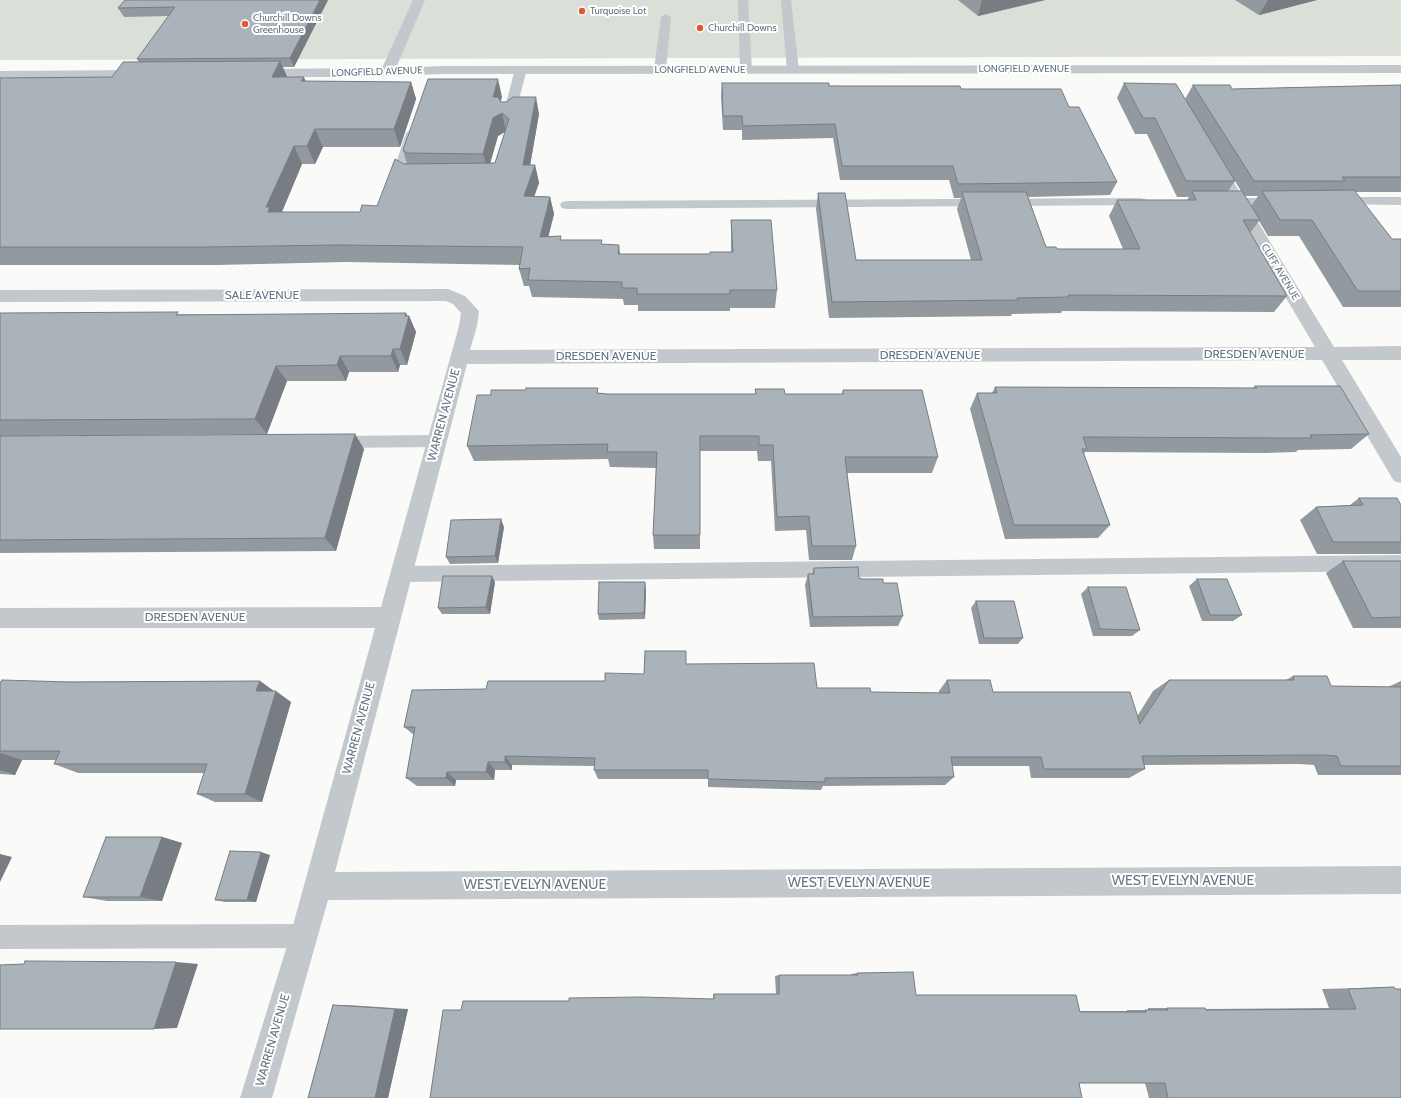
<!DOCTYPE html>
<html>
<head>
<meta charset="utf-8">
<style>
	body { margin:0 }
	canvas { display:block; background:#fafaf8 }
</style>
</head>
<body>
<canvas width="1401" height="1098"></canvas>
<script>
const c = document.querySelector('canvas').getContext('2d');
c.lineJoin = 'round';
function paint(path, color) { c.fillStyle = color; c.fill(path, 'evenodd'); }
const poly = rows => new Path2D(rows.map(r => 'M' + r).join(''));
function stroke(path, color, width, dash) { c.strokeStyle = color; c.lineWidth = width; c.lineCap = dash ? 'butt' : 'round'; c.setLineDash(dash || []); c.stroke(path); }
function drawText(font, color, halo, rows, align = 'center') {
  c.font = font + ' Cabin,sans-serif'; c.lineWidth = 4; c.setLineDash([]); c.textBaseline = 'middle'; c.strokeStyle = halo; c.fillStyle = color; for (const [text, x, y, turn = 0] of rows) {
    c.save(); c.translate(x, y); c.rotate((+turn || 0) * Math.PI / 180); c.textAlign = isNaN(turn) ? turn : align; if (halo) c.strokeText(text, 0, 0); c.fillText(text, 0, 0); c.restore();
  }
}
const green = poly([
	[0,0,1401,0,1401,56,0,60]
]);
const lane = poly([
	[738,0,748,0,752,70,746,73,740,70,738,0],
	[781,0,791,0,799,70,793,73,787,70,781,0],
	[666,14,671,17,666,69,660,72,654,69,661,17,666,14],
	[521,66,527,69,515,115,509,119,505,118,503,115,515,69,521,66],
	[412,129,418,133,407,168,413,172,420,173,422,176,416,180,406,179,394,169,406,133,412,129],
	[1338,197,1401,197,1401,205,1333,204,1331,201,1333,198,1338,197],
	[1140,198,1145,199,1147,202,1145,205,567,209,562,208,560,205,562,202,567,201,1140,198],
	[1224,198,1278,198,1283,199,1285,202,1283,205,1278,206,1219,205,1217,202,1219,199,1224,198],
	[436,435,442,436,444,441,442,446,436,447,335,448,329,447,327,442,329,437,335,436,436,435],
	[1401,555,1401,571,401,582,395,580,392,574,395,568,401,566,1401,555],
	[304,924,312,928,316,936,312,944,304,948,0,949,0,925,304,924]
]);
const street = poly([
	[413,0,425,0,396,68,443,66,1401,65,1401,73,443,74,359,77,256,77,251,76,249,73,251,70,256,69,382,68,413,0],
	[144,70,149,71,151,74,149,77,0,79,0,71,144,70],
	[1214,158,1219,160,1222,163,1334,347,1401,346,1401,360,1342,360,1401,457,1401,483,1394,481,1322,360,467,364,335,872,1401,866,1401,894,328,900,272,1098,240,1098,290,936,375,628,0,628,0,608,381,607,459,326,461,313,453,304,446,301,0,302,0,290,448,289,465,296,479,311,477,326,470,350,1315,347,1206,163,1209,160,1214,158]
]);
const wall = poly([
	[125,0,328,0,294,67,283,67,287,77,306,81,411,82,416,99,400,147,323,147,315,164,302,164,282,212,360,212,377,206,404,164,407,164,403,150,502,97,500,101,539,114,530,165,535,165,539,183,534,196,550,197,554,214,548,237,561,236,561,240,602,244,620,254,710,254,731,252,731,220,777,290,775,308,730,308,730,311,638,311,638,305,624,305,623,299,532,297,529,286,524,286,519,269,520,265,346,262,217,265,0,265,0,78,112,77,139,62,137,59,169,16,124,17,118,8],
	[505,132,495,163,490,163,498,136],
	[958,0,1045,0,978,16],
	[1235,0,1317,0,1259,15],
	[722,83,961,89,1069,107,1117,182,1110,195,1028,197,1046,247,1057,249,1123,249,1109,216,1117,200,1187,200,1189,197,1177,197,1147,134,1135,134,1117,98,1124,83,1185,99,1193,85,1232,89,1401,85,1401,192,1355,192,1392,239,1401,239,1401,307,1343,307,1299,236,1268,236,1259,221,1250,233,1287,296,1274,312,1062,311,1061,313,1012,314,1011,316,829,318,816,209,818,193,856,260,971,260,957,209,961,198,954,198,949,180,840,180,833,138,742,140,742,130,723,130,721,97],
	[1235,181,1241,191,1228,191],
	[1245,196,1258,196,1251,206],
	[0,313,409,316,416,332,407,365,400,365,398,372,349,372,346,381,287,381,267,434,0,436],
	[1255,386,1369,434,1351,449,1298,450,1296,452,1264,453,1085,452,1084,454,1110,525,1098,538,1005,539,970,409,977,393,992,393,995,387,1253,388],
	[755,389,785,394,842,394,843,390,938,457,932,473,847,473,856,546,852,560,809,560,806,530,775,531,771,461,758,461,757,451,700,451,700,549,654,549,653,535,656,468,610,467,608,459,474,461,467,446,599,393,607,394,755,394],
	[0,436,364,449,336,551,0,553],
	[1359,498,1401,505,1401,554,1317,554,1300,520,1316,507,1350,505],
	[504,527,498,563,450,564,446,557],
	[1343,561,1401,561,1401,628,1353,628,1326,573],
	[814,568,862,579,883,583,903,616,898,626,810,627,805,585,808,574,812,574],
	[1197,579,1242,615,1233,621,1202,621,1189,586],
	[495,582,490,614,442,614,438,608],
	[1088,587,1140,630,1132,636,1093,636,1081,594],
	[646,589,645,619,599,620,598,614],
	[976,601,1023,638,1018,644,979,644,971,608],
	[687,664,817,688,871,692,939,693,939,691,947,680,993,692,1138,715,1153,691,1169,680,1286,680,1293,676,1331,686,1388,687,1401,681,1401,775,1318,775,1314,765,1299,764,1144,765,1145,769,1129,778,1031,778,1029,766,952,766,954,777,945,785,823,786,821,790,708,787,708,779,598,779,594,770,595,766,512,765,512,770,495,770,494,780,456,780,455,786,417,786,406,778,414,735,404,727,486,689,605,681,644,674],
	[260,681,274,691,291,702,262,802,215,802,197,794,204,773,78,773,54,764,56,760,22,760,15,775,0,774,0,682],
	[162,837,182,843,162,901,107,901,83,897],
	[270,855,256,902,225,902,215,900],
	[857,973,916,995,1080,1011,1127,1011,1127,1010,1148,1010,1148,1008,1205,1008,1206,1009,1329,1008,1322,989,1394,987,1401,1098,1149,1098,1145,1083,569,1001,713,999,713,994,776,994,775,976,779,975,851,975,851,974],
	[333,1005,348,1005,408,1009,388,1098,308,1098]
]);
const shadedWall = poly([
	[320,0,328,0,294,67,290,58],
	[982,0,1045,0,978,16],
	[1268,0,1317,0,1259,15],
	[280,61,288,79,272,77],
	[304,77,311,94,301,81],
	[498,79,502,97,497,115,493,97],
	[411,82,416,99,400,147,394,129],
	[536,97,539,114,527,183,523,165],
	[502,113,506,131,498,136,488,171,483,154,493,118],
	[315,129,323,147,315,164,307,146],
	[294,146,302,164,278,221,278,229,266,207],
	[535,165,539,183,528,214,524,196],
	[550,197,554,214,544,254,540,237],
	[619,245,621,262,618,254],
	[406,313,409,319,409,316,416,332,407,365,400,349],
	[393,349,400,365,398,372,391,356],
	[340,356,349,372,346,381,337,365],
	[276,366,287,381,267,434,255,419],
	[355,434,364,449,336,551,325,538],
	[501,519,504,527,498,563,495,556],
	[492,576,495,582,490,614,486,607],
	[645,582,646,589,645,619,644,613],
	[260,681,275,692,256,691],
	[276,691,291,702,262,802,245,794],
	[0,753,22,760,15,775,0,770],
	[505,756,512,765,512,770,505,762],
	[488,762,495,770,494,780,486,772],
	[447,772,456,780,455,786,446,778],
	[162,837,182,843,162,901,140,897],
	[261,852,270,855,256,902,247,900],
	[0,854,12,857,0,882],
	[176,962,198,964,177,1028,154,1029],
	[395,1009,408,1009,388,1098,375,1098]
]);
const building = poly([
	[125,0,320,0,290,58,137,59,175,7,118,8,125,0],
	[280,61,272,77,304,77,301,81,411,82,394,129,315,129,307,146,294,146,266,207,270,207,268,212,360,212,362,205,377,206,395,159,404,164,495,163,509,119,502,113,493,118,483,154,407,153,403,150,428,79,498,79,493,97,498,97,501,102,506,102,513,97,536,97,523,165,535,165,524,196,550,197,540,237,561,236,560,240,602,240,601,244,619,245,618,254,710,254,710,252,733,252,731,220,771,220,777,290,730,290,730,294,637,294,637,288,622,288,622,282,528,280,530,268,519,269,523,247,337,245,206,247,0,247,0,78,112,77,123,62,280,61],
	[722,83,829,83,829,86,960,86,961,89,1061,89,1069,107,1079,107,1117,182,958,184,953,166,842,166,835,124,743,126,742,116,723,116,722,83],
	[1124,83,1176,84,1235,181,1186,181,1155,118,1143,118,1124,83],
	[1193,85,1230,85,1232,89,1401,85,1401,177,1342,177,1345,181,1254,181,1193,85],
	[1354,190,1392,239,1401,239,1401,291,1358,291,1312,220,1280,220,1262,191,1354,190],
	[1192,191,1242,191,1260,220,1243,220,1287,296,1068,295,1069,297,1017,298,1018,300,832,302,818,193,845,193,856,260,982,260,962,192,1026,192,1046,247,1056,247,1057,249,1140,249,1117,200,1196,200,1192,191],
	[178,312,176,315,406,313,405,316,409,316,400,349,393,349,391,356,340,356,337,365,276,366,255,419,0,420,0,313,178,312],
	[1255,386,1340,386,1369,434,1310,435,1312,438,1279,438,1083,437,1087,449,1082,449,1110,525,1014,525,977,393,997,393,995,387,1257,388,1255,386],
	[526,388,598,388,597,393,607,394,756,394,755,389,784,389,785,394,843,394,843,390,922,390,938,457,845,457,856,546,812,546,809,516,777,517,773,445,759,445,759,436,700,436,700,535,653,535,657,452,607,452,608,444,467,446,477,395,491,395,491,390,526,390,526,388],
	[355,434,325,538,0,540,0,436,355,434],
	[1359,498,1397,498,1401,505,1401,542,1333,542,1316,507,1363,505,1359,498],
	[501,519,495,556,446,557,451,520,501,519],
	[1343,561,1401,561,1401,617,1372,618,1343,561],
	[858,567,859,578,862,579,883,579,883,583,897,583,903,616,813,617,808,574,814,574,814,568,858,567],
	[443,576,492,576,486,607,438,608,443,576],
	[1197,579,1227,579,1242,615,1210,615,1197,579],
	[599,582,645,582,644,613,598,614,599,582],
	[1088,587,1126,587,1140,630,1100,629,1088,587],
	[976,601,1014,601,1023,638,984,638,976,601],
	[645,651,686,651,686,664,814,663,817,688,870,688,871,692,950,693,947,680,990,680,993,692,1130,692,1140,724,1169,680,1294,680,1293,676,1327,676,1331,686,1401,687,1401,766,1341,766,1337,756,1322,755,1142,756,1145,769,1044,769,1041,757,951,757,954,777,825,778,825,782,708,779,708,770,594,770,595,758,505,756,505,762,488,762,486,772,447,772,446,778,406,778,415,727,404,727,412,690,486,689,488,681,605,681,605,673,644,674,645,651],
	[2,680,70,682,260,681,256,691,276,691,245,794,197,794,207,764,54,764,60,751,0,751,0,682,1,682,2,680],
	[106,837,162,837,140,897,83,897,106,837],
	[230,851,261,852,247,900,215,900,230,851],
	[25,961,176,962,154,1029,0,1029,0,965,24,964,25,961],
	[913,972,916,995,1076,995,1080,1012,1146,1012,1145,1010,1168,1010,1167,1008,1205,1008,1206,1010,1356,1009,1348,989,1394,987,1395,989,1401,989,1401,1098,1168,1098,1165,1083,1079,1083,1082,1098,430,1098,443,1010,461,1010,463,1001,569,1001,569,998,641,997,714,999,714,994,779,994,779,975,858,975,857,973,913,972],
	[333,1005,395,1009,375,1098,308,1098,333,1005]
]);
const markers = [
	[582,11,4,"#e4572e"],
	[245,24,4,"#e4572e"],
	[700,28,4,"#e4572e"]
];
const farPoinames = [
	["Turquoise Lot",590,11],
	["Churchill Downs",253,18],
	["Greenhouse",253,30],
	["Churchill Downs",708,28]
];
const farStreetnames = [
	["LONGFIELD AVENUE",1024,69],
	["LONGFIELD AVENUE",700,70],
	["LONGFIELD AVENUE",377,72,-2],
	["CLIFF AVENUE",1280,272,59]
];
const streetNames = [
	["SALE AVENUE",262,295],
	["DRESDEN AVENUE",1254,354],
	["DRESDEN AVENUE",930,355],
	["DRESDEN AVENUE",606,356],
	["WARREN AVENUE",444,415,-75],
	["DRESDEN AVENUE",195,617],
	["WARREN AVENUE",359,728,-75],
	["WARREN AVENUE",273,1040,-74]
];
const nearStreetnames = [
	["WEST EVELYN AVENUE",1183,881],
	["WEST EVELYN AVENUE",859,883],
	["WEST EVELYN AVENUE",535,885]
];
paint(green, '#dadfd7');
paint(lane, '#c3c8cc');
paint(street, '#c3c8cc');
paint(wall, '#929a9f');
paint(shadedWall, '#777d82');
paint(building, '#aab3b9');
stroke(building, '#777d82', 1);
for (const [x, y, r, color] of markers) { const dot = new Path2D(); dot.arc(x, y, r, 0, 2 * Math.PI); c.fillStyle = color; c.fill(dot); stroke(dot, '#fff', 1.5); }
drawText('10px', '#657683', '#fff', farPoinames, 'left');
drawText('10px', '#657683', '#fff', farStreetnames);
drawText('12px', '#657683', '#fff', streetNames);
drawText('14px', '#657683', '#fff', nearStreetnames);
</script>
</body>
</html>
